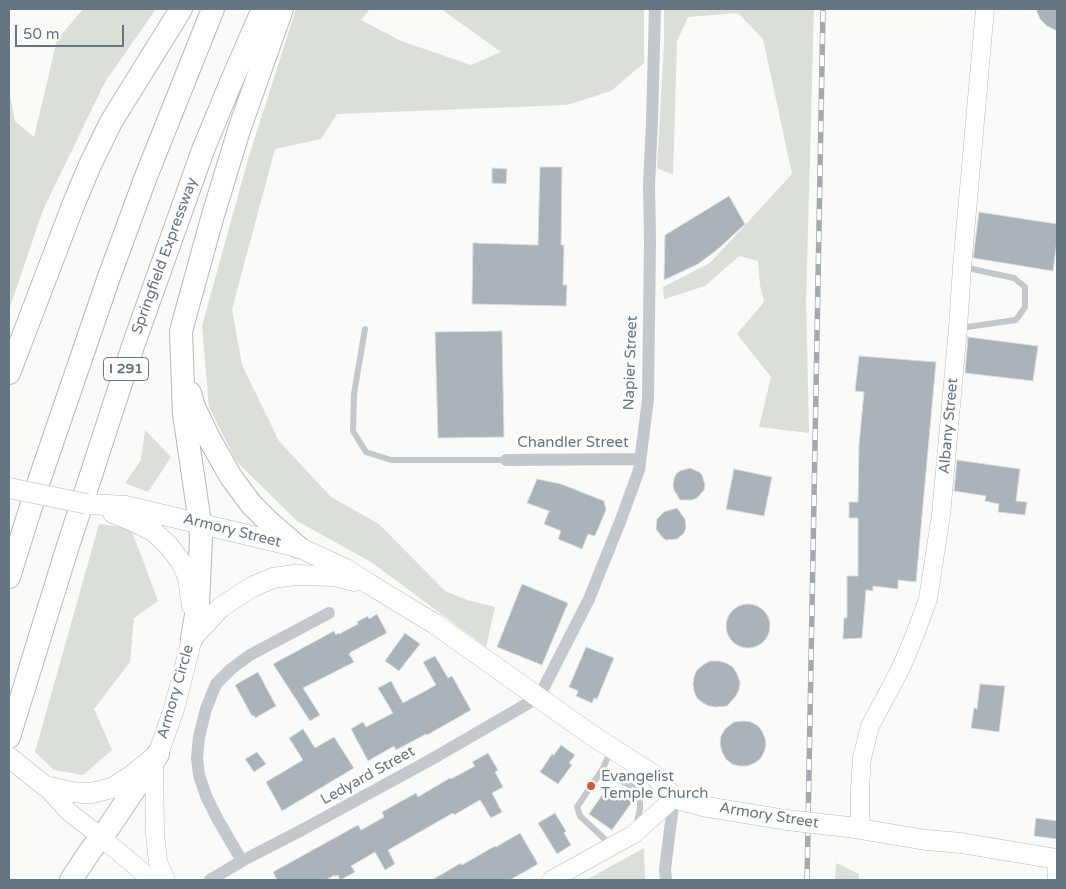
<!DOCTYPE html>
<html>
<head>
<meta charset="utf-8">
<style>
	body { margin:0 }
	#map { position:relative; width:1066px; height:889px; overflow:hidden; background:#fafaf8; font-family:"Varela Round",sans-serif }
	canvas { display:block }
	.frame { position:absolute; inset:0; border:10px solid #657683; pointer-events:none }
	.scale { position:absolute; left:15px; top:25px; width:109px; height:22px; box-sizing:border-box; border:2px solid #657683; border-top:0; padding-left:6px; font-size:15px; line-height:18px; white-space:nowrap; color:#657683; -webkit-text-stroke:4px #fff; paint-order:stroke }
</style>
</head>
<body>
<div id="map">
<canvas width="1066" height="889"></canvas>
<div class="frame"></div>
<div class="scale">50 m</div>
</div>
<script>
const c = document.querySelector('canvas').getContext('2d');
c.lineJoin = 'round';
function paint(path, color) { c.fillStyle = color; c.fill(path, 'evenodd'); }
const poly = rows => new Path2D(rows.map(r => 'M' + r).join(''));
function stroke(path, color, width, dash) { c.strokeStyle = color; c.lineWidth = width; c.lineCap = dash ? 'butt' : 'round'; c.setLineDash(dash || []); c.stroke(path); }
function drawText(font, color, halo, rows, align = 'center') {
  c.font = font + ' "Varela Round",sans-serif'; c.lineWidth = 5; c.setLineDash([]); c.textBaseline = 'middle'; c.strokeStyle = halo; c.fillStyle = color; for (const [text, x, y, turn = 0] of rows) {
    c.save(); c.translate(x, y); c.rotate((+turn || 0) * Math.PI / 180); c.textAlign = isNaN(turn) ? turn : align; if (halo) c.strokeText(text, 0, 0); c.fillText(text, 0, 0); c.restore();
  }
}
const green = poly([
	[83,9,156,9,105,82,43,210,9,310,9,89,15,121,34,137,57,40],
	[296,9,370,9,361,20,401,41,471,65,501,52,441,9,644,9,644,63,611,91,567,105,337,114,321,139,275,149,232,309,242,365,279,441,331,497,379,524,445,591,467,600,495,607,486,647,371,562,297,521,236,461,209,407,202,326,249,156],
	[664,9,814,9,806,301,809,433,759,427,771,377,737,334,764,302,760,285,758,261,739,256,705,286,664,299,663,287,710,263,792,174,763,39,738,13,688,17,677,41,673,175,657,168,664,42],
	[145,430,171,457,148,492,125,483,141,460],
	[99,524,130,528,140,552,158,601,134,618,130,662,94,709,112,750,83,775,54,770,35,752],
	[644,848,645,880,586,880],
	[836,863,859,874,859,880,835,880]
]);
const building = poly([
	[1036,9,1057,9,1057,31,1047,26,1040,19,1036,9],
	[540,167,562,167,561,245,564,245,563,285,567,285,566,306,472,304,473,243,538,245,540,167],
	[492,168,507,169,506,184,492,183,492,168],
	[729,196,745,224,718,249,698,264,664,280,665,235,729,196],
	[979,212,1057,224,1057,241,1053,271,973,258,979,212],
	[502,331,504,437,438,438,435,332,502,331],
	[968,337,1038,346,1033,381,965,373,968,337],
	[859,356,936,362,916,582,898,580,898,589,873,586,873,591,866,590,862,638,843,639,844,618,847,618,847,576,858,576,858,518,849,518,849,502,858,502,859,445,864,392,855,391,859,356],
	[957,460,1020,469,1016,501,1027,502,1025,515,998,512,999,504,985,501,986,496,954,491,957,460],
	[690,468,699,472,702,475,705,485,704,490,697,498,692,500,680,500,674,490,673,485,674,479,676,474,680,471,690,468],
	[734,469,772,477,764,516,726,509,734,469],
	[537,479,561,484,604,501,606,510,595,536,588,534,582,549,558,539,561,531,544,524,549,511,527,503,537,479],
	[677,508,685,519,686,528,684,533,677,539,666,540,662,537,656,529,657,519,664,512,677,508],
	[522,584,568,603,542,665,497,647,522,584],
	'726 626a22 22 0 1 1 44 0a22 22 0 1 1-44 0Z',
	[377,614,387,633,351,652,349,654,354,662,303,688,320,715,310,721,273,664,334,631,336,635,338,633,339,634,358,624,357,622,368,616,369,619,377,614],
	[405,633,420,644,399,671,385,661,405,633],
	[586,647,614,658,597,699,594,698,592,703,576,696,578,691,569,687,586,647],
	[435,656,448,678,452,676,471,710,427,735,426,734,396,750,394,746,368,761,351,729,363,722,366,727,393,713,378,688,391,681,403,703,436,685,423,662,435,656],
	[710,661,719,661,726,663,733,667,737,674,740,682,739,690,735,697,727,706,716,707,709,706,703,703,697,698,694,691,693,684,694,677,697,670,703,665,710,661],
	[258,672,276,706,255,718,254,715,252,716,235,685,258,672],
	[980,684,1005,686,999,732,971,728,974,708,977,709,980,684],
	[744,721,751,722,758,726,762,731,765,738,766,745,764,752,761,758,755,763,747,766,739,766,732,764,726,759,722,752,720,744,721,736,725,729,734,722,744,721],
	[303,729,315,748,334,737,354,768,282,811,266,782,303,760,289,738,303,729],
	[561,745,575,755,569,763,572,765,558,784,540,772,552,754,554,755,561,745],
	[257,752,266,764,254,772,245,759,257,752],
	[488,753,498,770,495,772,503,787,492,793,502,812,491,818,480,800,454,815,453,813,388,850,395,864,385,870,375,852,351,866,355,872,340,880,338,875,335,877,335,875,326,880,277,880,273,872,358,825,361,830,365,828,384,817,382,812,416,793,418,797,450,778,451,779,475,766,472,762,488,753],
	[609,785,632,802,612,830,589,814,609,785],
	[555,813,566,831,564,833,571,845,557,854,538,823,555,813],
	[1036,818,1057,821,1057,839,1034,836,1036,818],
	[520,833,538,864,510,880,432,880,461,863,462,865,495,846,496,847,520,833]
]);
const lane = poly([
	[960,328,1016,320,1025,307,1025,287,1014,278,963,267],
	[365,329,354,394,353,431,366,452,391,460,506,460],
	[602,770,640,791,640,809,636,826],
	[611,845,580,816,577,807,602,770,611,751]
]);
const street = poly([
	[506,460,640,459],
	[242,861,218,820,206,796,199,775,197,758,199,737,206,709,216,684,231,669,250,655,329,613],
	[210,880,242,861,300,831,432,759,539,697,589,599,620,522,639,470,648,399,650,240,649,185,652,121,655,9],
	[666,880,665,869,674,798]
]);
const secondary = poly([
	[154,760,155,834,158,862,166,880],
	[45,786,69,812,101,837,152,880],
	[860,829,860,788,862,758,870,726,901,668,916,632,928,599,941,515,958,328,962,267,985,9],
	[1056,859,1057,880],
	[551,880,634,834,674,798]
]);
const primary = poly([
	[87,504,126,506,298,547,346,569,369,584,435,624,590,734,655,776,674,798,707,807,787,820],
	[113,513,133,521,153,531,168,545,181,562,185,570,188,578,192,606],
	[9,757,45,786,71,792,83,793,92,793,112,788,131,776,158,754,174,709,182,678,192,638,221,607,252,587,273,578,294,575,334,576,354,581],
	[848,827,926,840,961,843,1057,859]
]);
const highway = poly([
	[9,373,74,203,90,165,111,122,181,9],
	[190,393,194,407,210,440,231,477,251,504,269,522,298,547],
	[9,577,39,481,109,277,145,179,213,9],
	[192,638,198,604,201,538,200,523,184,414,181,331,213,215,240,127,282,9],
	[9,737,67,549,134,343,203,150,232,80,263,9],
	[71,880,90,851,109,827,158,754]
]);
const rail = poly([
	[807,880,823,9]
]);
const primaryBridge = poly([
	[9,488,87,504],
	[787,820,848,827]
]);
const markers = [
	[591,786,5,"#e4572e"]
];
const shields = [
	[126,369,45]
];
const shieldNames = [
	["I 291",126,369]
];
const streetNames = [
	["Springfield Expressway",165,256,-70],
	["Napier Street",631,363,-88],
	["Albany Street",949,426,-85],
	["Chandler Street",573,443],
	["Armory Street",232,531,14],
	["Armory Circle",176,692,-74],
	["Ledyard Street",368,776,-29],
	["Armory Street",769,816,9]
];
const poiNames = [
	["Evangelist",601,777],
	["Temple Church",601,794]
];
paint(green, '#dadfd7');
paint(building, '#aab3b9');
stroke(building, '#dcdcda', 1);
stroke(secondary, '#b3babf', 19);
stroke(primary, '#b5babe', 21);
stroke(highway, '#b4b9bd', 24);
stroke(lane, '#c3c8cc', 6);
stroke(street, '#c3c8cc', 12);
stroke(secondary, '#fff', 18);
stroke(primary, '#fff', 20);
stroke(highway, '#fff', 22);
stroke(rail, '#a2aab0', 5.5);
stroke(rail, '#fff', 4, [11]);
stroke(primaryBridge, '#b5babe', 21, []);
stroke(primaryBridge, '#fff', 20);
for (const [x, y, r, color] of markers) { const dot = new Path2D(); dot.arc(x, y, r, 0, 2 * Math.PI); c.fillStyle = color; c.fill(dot); stroke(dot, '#fff', 2); }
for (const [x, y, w] of shields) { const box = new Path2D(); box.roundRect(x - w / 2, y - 11.5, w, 23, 4); c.fillStyle = '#fff'; c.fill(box); stroke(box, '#657683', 1); }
drawText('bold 14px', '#657683', null, shieldNames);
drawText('15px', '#657683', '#fff', streetNames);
drawText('15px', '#657683', '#fff', poiNames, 'left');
</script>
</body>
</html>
